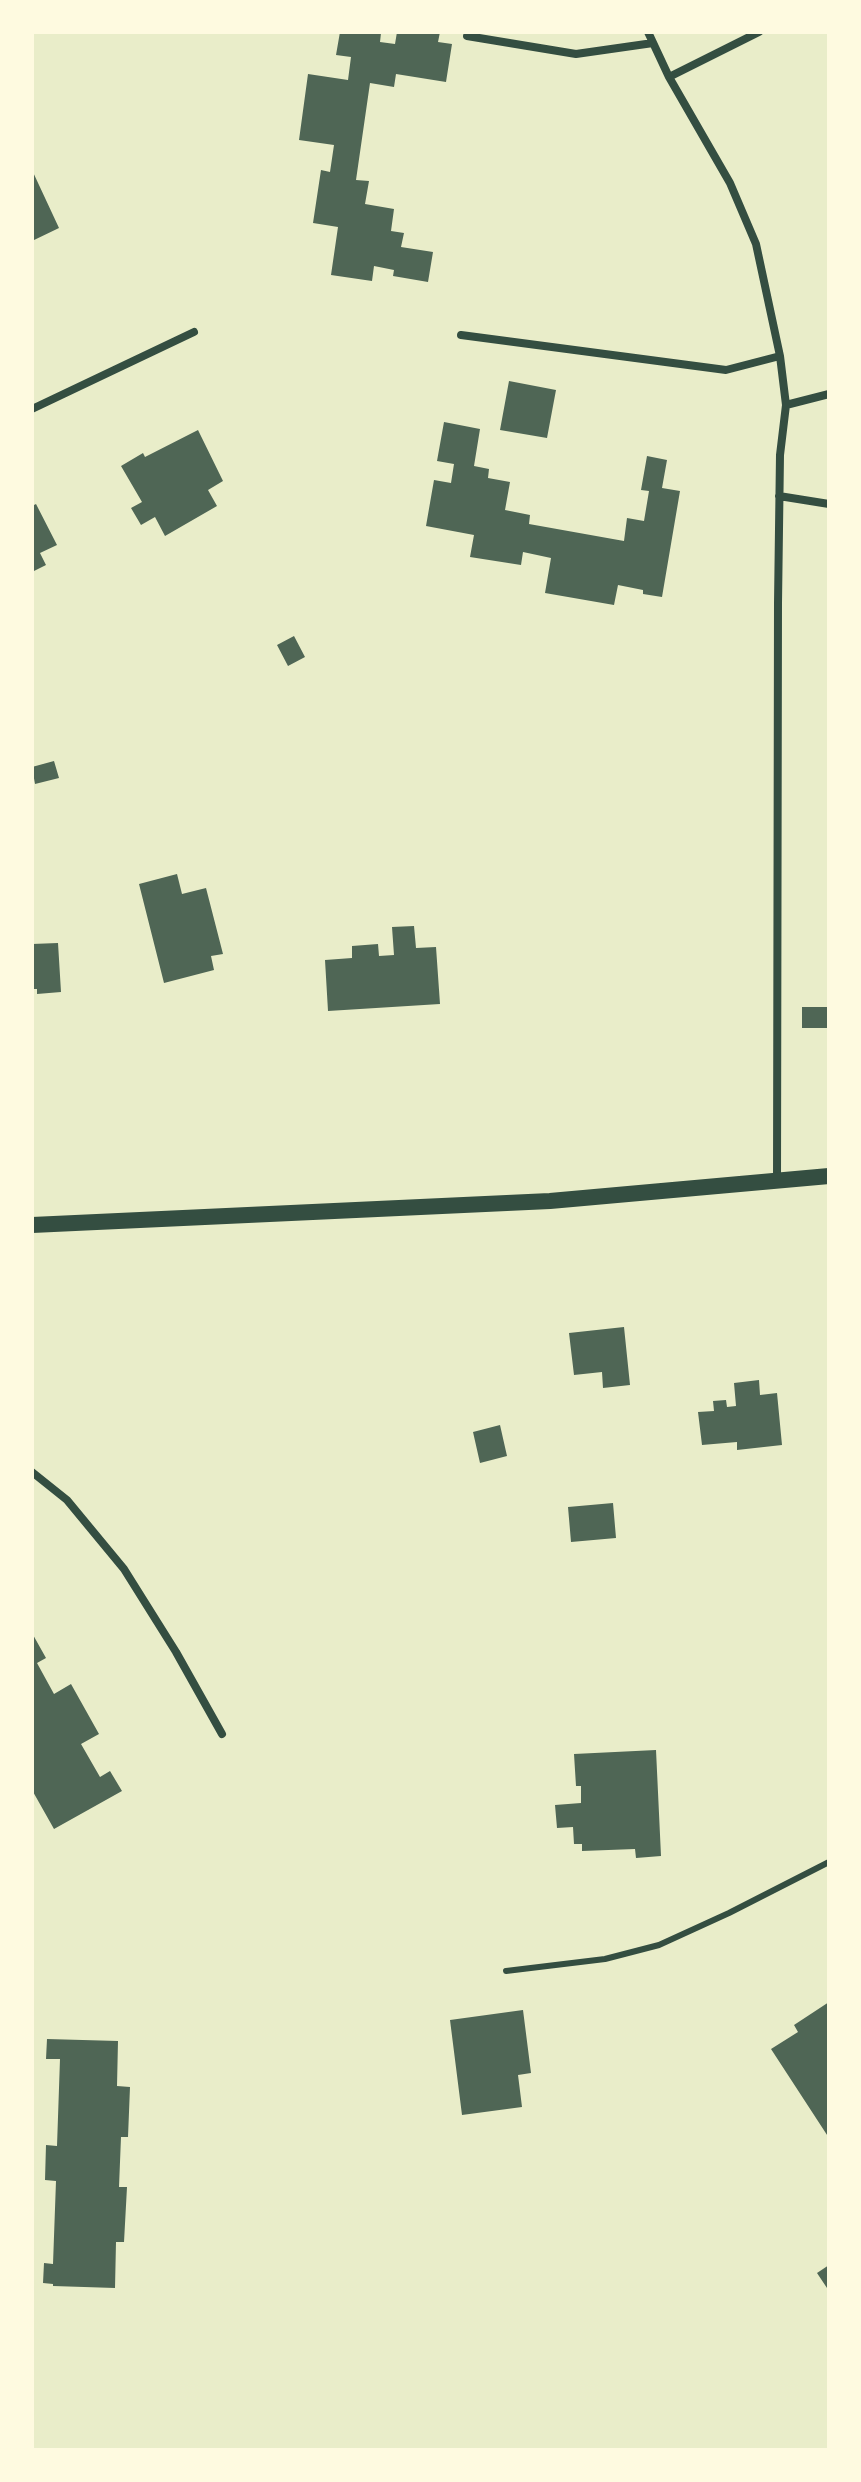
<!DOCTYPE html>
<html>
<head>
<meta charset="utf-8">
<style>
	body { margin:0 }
	#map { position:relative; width:861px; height:2482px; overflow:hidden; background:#e9edc9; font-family:Figtree,sans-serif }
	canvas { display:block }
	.frame { position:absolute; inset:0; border:34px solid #fefae0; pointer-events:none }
</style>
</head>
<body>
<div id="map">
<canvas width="861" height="2482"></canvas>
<div class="frame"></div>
</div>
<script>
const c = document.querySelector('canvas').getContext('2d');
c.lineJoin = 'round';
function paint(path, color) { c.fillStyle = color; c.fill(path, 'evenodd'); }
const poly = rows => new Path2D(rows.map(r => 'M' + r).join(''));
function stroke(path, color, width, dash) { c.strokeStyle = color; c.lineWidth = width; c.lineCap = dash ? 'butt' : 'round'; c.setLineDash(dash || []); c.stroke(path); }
const building = poly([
	[340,32,381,33,380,42,395,44,397,32,440,32,438,42,452,44,446,82,396,74,394,87,370,83,356,180,369,181,365,204,394,209,391,231,404,233,401,247,433,252,428,282,393,276,394,270,374,266,372,281,331,275,338,227,313,223,321,170,330,172,334,145,299,140,308,74,348,80,351,57,336,55],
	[32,170,59,228,32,241],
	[509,381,556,390,547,438,500,430],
	[444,422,480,429,474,466,489,469,488,478,510,482,505,510,530,515,529,524,624,541,627,518,644,521,649,491,641,490,647,456,667,460,662,488,680,491,662,597,643,594,643,590,618,585,614,605,545,593,551,558,523,552,521,565,470,557,474,535,426,526,434,480,451,483,454,464,437,461],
	[198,430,223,481,208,490,217,506,165,536,155,517,141,525,131,508,142,502,121,466,143,453,145,457],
	[36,504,57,545,40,553,46,565,32,572,32,506],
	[294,636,305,657,288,666,277,645],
	[54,761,59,778,35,784,32,767],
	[177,874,182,894,206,888,223,954,211,956,214,970,164,983,139,884],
	[414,926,416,948,436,947,440,1004,328,1011,325,960,352,958,352,946,378,944,379,956,394,955,392,927],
	[58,943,61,992,37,994,37,989,32,989,32,944],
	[802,1007,829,1007,829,1028,802,1028],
	[624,1327,630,1385,603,1388,602,1372,574,1375,569,1333],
	[759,1380,760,1395,777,1393,782,1445,737,1450,737,1442,702,1445,698,1412,714,1411,713,1401,726,1400,727,1407,736,1406,734,1383],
	[500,1425,507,1456,480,1463,473,1432],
	[613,1503,616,1538,571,1542,568,1507],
	[32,1633,46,1658,37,1663,54,1694,71,1684,99,1734,81,1744,100,1777,110,1771,122,1791,54,1829,32,1790],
	[656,1750,661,1856,636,1858,635,1849,582,1851,582,1844,574,1844,573,1827,557,1828,555,1805,581,1803,581,1786,576,1786,574,1754],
	[829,2002,829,2138,771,2049,798,2032,794,2025],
	[523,2010,531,2073,518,2075,522,2107,462,2115,450,2020],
	[47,2039,118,2041,117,2086,130,2087,128,2137,121,2137,119,2187,127,2187,124,2242,116,2242,115,2288,53,2286,53,2284,43,2283,44,2263,53,2264,56,2181,45,2180,46,2145,57,2146,60,2059,46,2059],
	[829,2265,829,2291,817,2273]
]);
const service = poly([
	[506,1971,605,1959,659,1945,729,1913,829,1862]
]);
const minor = poly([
	[648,32,669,77,730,183,756,244,780,356,786,405,780,455,778,603,777,1180],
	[467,36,576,54,653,43],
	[669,77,759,32],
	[461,335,726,370,780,356],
	[786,405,829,394],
	[32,409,194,332],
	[779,496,829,504],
	[32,1472,67,1500,124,1569,176,1652,222,1734]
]);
const secondary = poly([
	[32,1225,550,1201,829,1176]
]);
paint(building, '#4f6655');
stroke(service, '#344e41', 6);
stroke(minor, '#344e41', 8);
stroke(secondary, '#344e41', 16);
</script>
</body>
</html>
